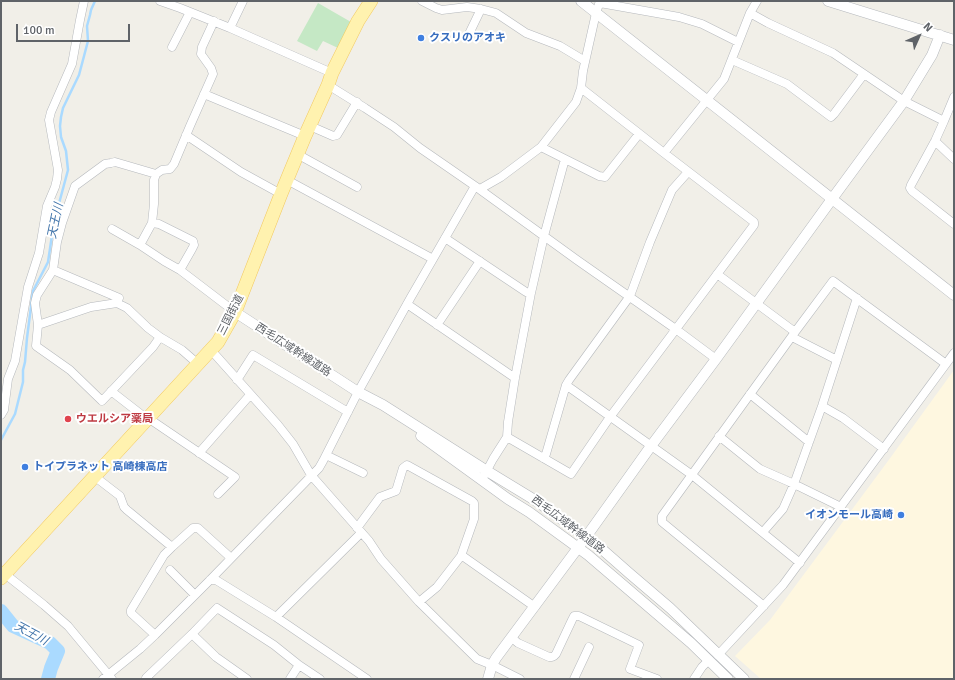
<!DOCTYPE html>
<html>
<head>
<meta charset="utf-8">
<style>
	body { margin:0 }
	#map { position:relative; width:955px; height:680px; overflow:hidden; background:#f1efe8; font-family:Signika,sans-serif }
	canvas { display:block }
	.frame { position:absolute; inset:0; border:2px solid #5f6368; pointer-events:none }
	.north { position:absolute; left:899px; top:16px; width:40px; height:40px; -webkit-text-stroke:3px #fff; paint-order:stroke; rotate:45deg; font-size:11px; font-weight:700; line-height:16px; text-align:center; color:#5f6368 }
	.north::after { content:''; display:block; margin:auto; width:14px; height:18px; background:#5f6368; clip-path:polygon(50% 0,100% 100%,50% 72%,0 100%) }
	.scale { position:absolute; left:16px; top:24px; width:114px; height:18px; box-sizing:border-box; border:2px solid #5f6368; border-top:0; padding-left:5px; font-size:12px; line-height:14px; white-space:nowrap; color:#5f6368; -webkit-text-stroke:3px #fff; paint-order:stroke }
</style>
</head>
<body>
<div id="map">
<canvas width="955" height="680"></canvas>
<div class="frame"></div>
<div class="north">N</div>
<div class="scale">100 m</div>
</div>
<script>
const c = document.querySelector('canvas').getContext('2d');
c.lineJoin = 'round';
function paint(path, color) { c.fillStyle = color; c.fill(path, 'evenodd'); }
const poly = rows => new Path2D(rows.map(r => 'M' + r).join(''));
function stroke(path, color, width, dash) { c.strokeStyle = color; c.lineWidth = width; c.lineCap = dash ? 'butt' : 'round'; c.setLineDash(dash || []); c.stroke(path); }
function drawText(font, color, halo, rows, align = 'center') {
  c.font = font + ' Signika,"Noto Sans JP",sans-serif'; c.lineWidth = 4; c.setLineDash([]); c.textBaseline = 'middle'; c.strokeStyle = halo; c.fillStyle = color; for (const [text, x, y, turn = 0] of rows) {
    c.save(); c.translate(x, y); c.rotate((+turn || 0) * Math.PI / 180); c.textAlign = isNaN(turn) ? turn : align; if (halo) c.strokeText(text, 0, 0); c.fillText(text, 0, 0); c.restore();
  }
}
const commercial = poly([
	[954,370,954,679,761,679,735,656,770,620,888,461]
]);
const green = poly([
	[318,3,351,22,338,48,323,41,317,51,297,41]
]);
const stream = poly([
	[1,440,15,414,23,382,23,370,25,362,27,338,33,291,48,262,54,222,68,170,66,151,61,137,60,126,61,117,63,108,79,75,88,41,87,26,90,15,91,10,95,1]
]);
const river = poly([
	[1,611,13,626,50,643,58,651,51,668,48,679]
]);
const minor = poly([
	[160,1,180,8,230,28,332,73],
	[422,1,436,8,442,10,467,7,481,9,496,13,526,33,560,46,585,61],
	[600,3,679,17,702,24,738,42],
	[750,13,768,23,833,53,904,101,944,121],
	[230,28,243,1],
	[467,38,481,9],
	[172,47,190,12],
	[732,60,787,84,831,117,834,114,864,74],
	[328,85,365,108,394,127,420,148,475,186,577,260,677,330,716,359],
	[581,88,664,153],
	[204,94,305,136],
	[954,97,944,121,935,141,911,185,910,188,912,191,954,224],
	[310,126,333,136,337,135,357,102],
	[186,135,241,172,281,194],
	[935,141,954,159],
	[541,147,599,176,605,177,639,134],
	[297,154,357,187],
	[688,172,672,190,650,242,630,296,569,380,566,385,692,475,800,563],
	[287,180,433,259],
	[480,189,501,177,541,147,576,102,581,88,583,71,596,13,600,1],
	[152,223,159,224,193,241,194,245,192,249,180,270],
	[112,229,140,245,164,261,180,270,235,312],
	[445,238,526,292,531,293],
	[140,245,152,223,154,204,154,180,156,174],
	[53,270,119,298,117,303],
	[717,274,795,332],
	[407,304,515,378],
	[38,325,91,307,117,303,127,308,148,328,160,337,182,350,198,364],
	[437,325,480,261],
	[160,337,153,347,102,401,70,370,36,346,38,325,35,303,37,295,53,270,57,242,62,223,75,186,105,164,111,163,115,162,156,174,162,170,170,169,174,164,190,126,213,74,211,68,201,54,202,47,214,21],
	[792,337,837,360],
	[211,350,278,425,293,444,311,475,369,541,381,559,419,602,477,659,492,665,520,679],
	[237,380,253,355,348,412],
	[111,391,147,419],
	[750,394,809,442],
	[822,406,843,418,884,449],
	[1,415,4,410,8,379,15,361,28,287,39,253,47,206,55,187,57,179,58,170,49,120,51,112,72,64,80,20,84,1],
	[148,418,235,477,218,494],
	[719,436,760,469,794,484,841,507],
	[507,437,571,474,610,417,754,225,754,222,664,153,724,79,750,13,757,1],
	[199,453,250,395],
	[326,455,363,473],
	[543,458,546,454,566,385],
	[94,476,120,496,124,507,127,510,172,547],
	[484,476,493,459,507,437,508,422,515,378,531,293,544,236,565,159],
	[357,528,380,497,396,491,403,468,407,465,472,501,474,503,474,519,461,556,437,587,419,602],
	[763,532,783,509,794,484,822,406,857,298],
	[461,556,464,557,535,607],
	[170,570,195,595],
	[5,574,44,605,68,626,112,679],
	[210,580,216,580,276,617,367,679],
	[764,606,662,522,662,516,795,332,833,281,946,364],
	[276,617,361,533],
	[192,634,216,657,247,679],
	[155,635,131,613,131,610,164,555,172,547,193,528,198,528,231,558],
	[512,638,518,643,549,657,552,657,554,656,556,654,572,620,574,616,579,616,639,645,630,669,657,679],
	[718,655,783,585,954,353],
	[103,679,140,649,155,635,210,580,319,468,323,461,358,392,411,297,433,259,475,186],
	[147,679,146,678,192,634,217,608,274,645,299,665,320,679],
	[290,679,299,665],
	[574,679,589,647],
	[694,679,702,667,709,660]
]);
const tertiary = poly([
	[581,1,954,295],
	[828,1,954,40],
	[235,312,358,392,383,405,487,471,538,502,596,544,629,573,670,608,744,679],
	[421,436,508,499,529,512,588,555,691,643,728,679],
	[488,679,492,665,496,658,586,537,651,446,716,359,832,199,904,101,932,55,940,35]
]);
const primary = poly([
	[1,578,218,342,235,312,281,194,305,136,328,85,332,73,358,21,371,1]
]);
const markers = [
	[421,38,4,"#3f7fe0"],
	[68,419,4,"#e0444e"],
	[25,467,4,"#3f7fe0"],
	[901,515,4,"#3f7fe0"]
];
const shopNames = [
	["クスリのアオキ",429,38],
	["トイプラネット 高崎棟高店",33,467],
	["イオンモール高崎",893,515,"right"]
];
const streetNames = [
	["三国街道",231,315,-63],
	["西毛広域幹線道路",293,350,33],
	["西毛広域幹線道路",568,525,37]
];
const healthNames = [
	["ウエルシア薬局",76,419]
];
const waterNames = [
	["天王川",56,221,-78],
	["天王川",31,634,28]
];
paint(commercial, '#fef7e0');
paint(green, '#c5e8c5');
stroke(stream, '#aadaff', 2.5);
stroke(river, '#aadaff', 14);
stroke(minor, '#b5b8bc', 9);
stroke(tertiary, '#b5b8bc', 11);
stroke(primary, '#f2c960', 14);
stroke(minor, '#fff', 8);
stroke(tertiary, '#fff', 10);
stroke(primary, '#fff2af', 13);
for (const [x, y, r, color] of markers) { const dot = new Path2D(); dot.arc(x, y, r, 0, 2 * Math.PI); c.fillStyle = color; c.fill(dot); stroke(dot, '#fff', 1.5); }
drawText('bold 11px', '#366cbe', '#fff', shopNames, 'left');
drawText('11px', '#5f6368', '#fff', streetNames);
drawText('bold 11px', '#be3a42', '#fff', healthNames, 'left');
drawText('italic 12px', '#4174aa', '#fff', waterNames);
</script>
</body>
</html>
